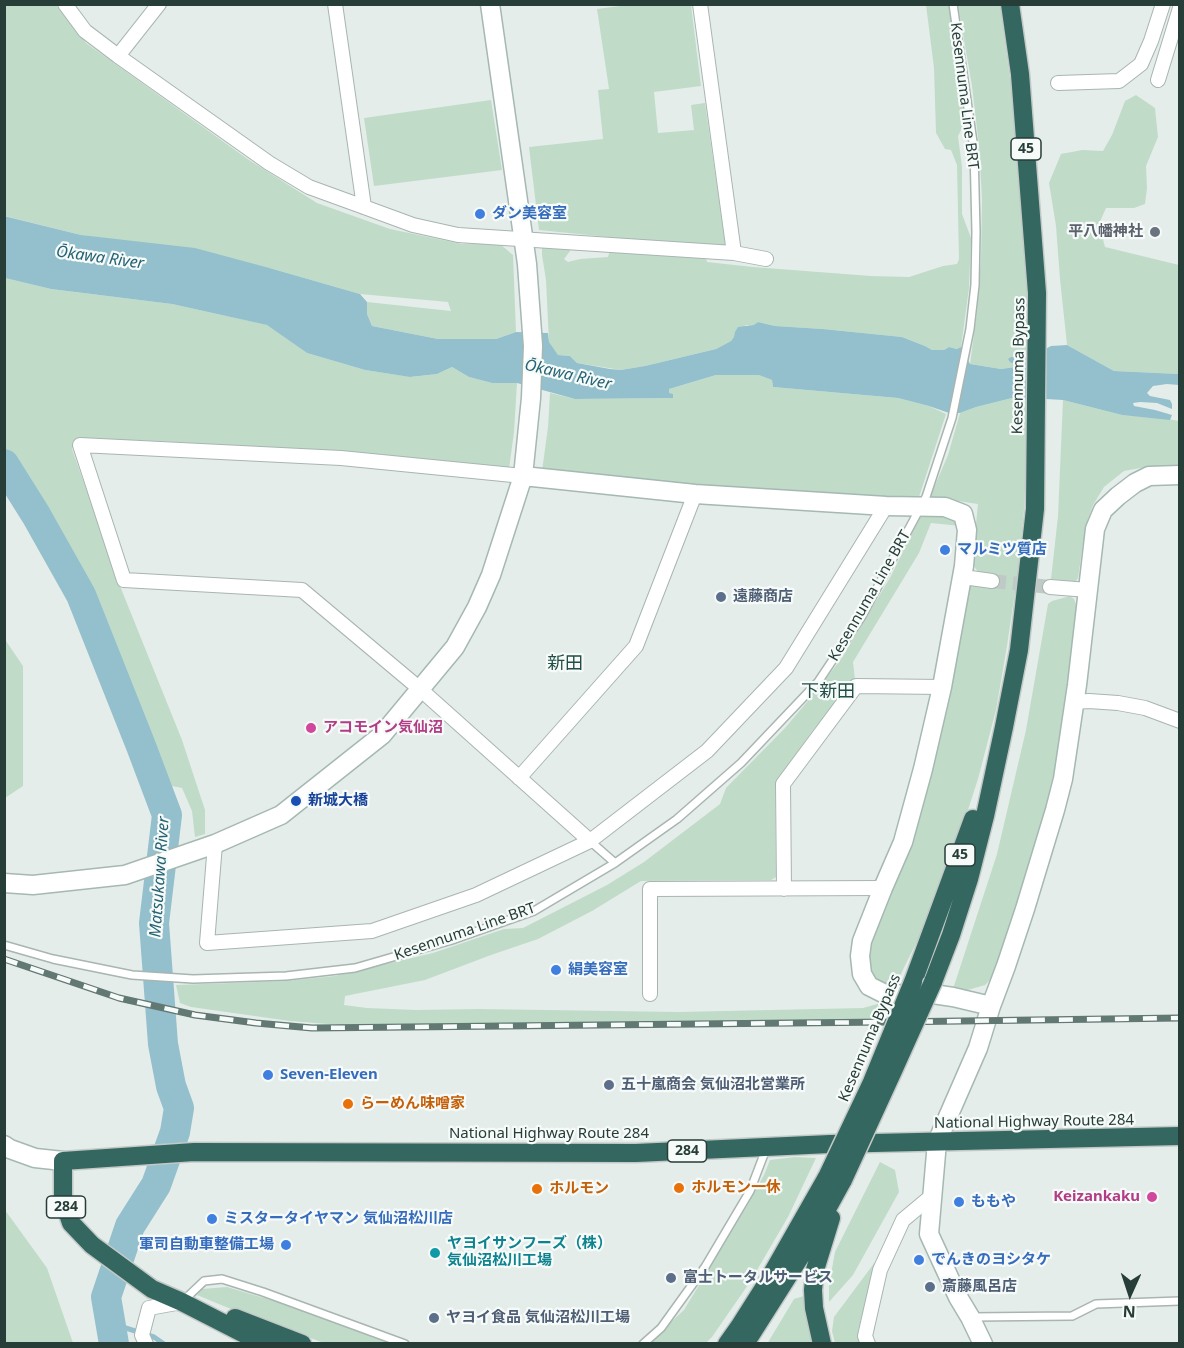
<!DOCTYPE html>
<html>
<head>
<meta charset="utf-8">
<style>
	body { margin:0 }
	#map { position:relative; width:1184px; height:1348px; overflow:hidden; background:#e5edea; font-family:"Noto Sans",sans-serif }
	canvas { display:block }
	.frame { position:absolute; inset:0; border:6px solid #263d38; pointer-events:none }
	.north { position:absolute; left:1100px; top:1264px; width:60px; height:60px; -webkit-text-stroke:4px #f6faf8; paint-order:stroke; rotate:183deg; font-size:16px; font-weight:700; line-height:24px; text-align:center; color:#263d38 }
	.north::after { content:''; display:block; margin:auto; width:21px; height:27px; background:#263d38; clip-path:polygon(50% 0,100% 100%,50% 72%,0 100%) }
</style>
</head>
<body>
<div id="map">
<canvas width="1184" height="1348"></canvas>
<div class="frame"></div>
<div class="north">N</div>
</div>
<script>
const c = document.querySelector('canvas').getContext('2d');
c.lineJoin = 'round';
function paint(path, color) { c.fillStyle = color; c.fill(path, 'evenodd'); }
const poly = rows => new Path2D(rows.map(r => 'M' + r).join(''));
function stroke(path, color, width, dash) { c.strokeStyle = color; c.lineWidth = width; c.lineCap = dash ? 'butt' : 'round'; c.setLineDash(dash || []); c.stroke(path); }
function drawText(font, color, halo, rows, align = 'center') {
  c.font = font + ' "Noto Sans","Noto Sans JP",sans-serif'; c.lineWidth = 4.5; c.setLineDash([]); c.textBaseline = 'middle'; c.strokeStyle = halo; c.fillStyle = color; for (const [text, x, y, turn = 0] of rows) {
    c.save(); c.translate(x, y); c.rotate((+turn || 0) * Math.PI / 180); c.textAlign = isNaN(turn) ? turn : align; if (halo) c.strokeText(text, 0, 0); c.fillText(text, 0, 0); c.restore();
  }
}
const green = poly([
	[635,4,691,5,701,86,654,92,658,133,694,130,691,105,705,103,726,249,539,230,529,147,603,139,598,90,609,89,597,9],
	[4,5,56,5,86,43,249,160,317,203,390,229,462,244,500,244,513,255,516,332,496,339,438,339,372,326,367,314,367,302,451,311,448,302,360,294,273,269,81,235,5,216],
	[926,5,949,5,960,75,965,122,958,136,962,167,962,214,971,238,969,288,961,347,958,349,949,347,944,350,932,350,925,346,902,337,823,329,775,326,758,322,754,326,746,325,731,341,716,349,645,366,621,370,577,363,570,356,558,355,553,349,549,342,546,280,542,255,542,248,545,245,571,247,570,251,564,259,568,262,580,259,608,257,610,250,705,255,707,262,753,267,871,276,909,277,943,266,957,264,959,259,957,165,951,150,945,149,936,133,934,68],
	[958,5,1000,5,1014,109,1030,294,1030,357,1015,367,1001,369,970,364,977,312,981,259,982,199,979,146,972,86],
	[1136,95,1155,108,1158,137,1146,166,1147,188,1145,204,1134,208,1106,208,1099,224,1105,247,1179,265,1179,374,1114,371,1067,345,1060,279,1056,226,1049,183,1061,154,1082,150,1103,151,1112,135,1125,101],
	[491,100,502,170,374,186,364,118],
	[5,278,51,289,172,304,268,325,307,353,365,370,411,377,437,374,452,367,469,377,492,383,517,383,514,432,509,469,364,453,158,441,77,439,72,449,122,591,182,740,205,810,205,834,195,837,192,811,182,788,172,786,147,736,125,677,66,547,11,467,5,452],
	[745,374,760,375,772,380,773,387,898,398,929,406,946,414,919,497,781,495,542,471,548,427,550,393,575,399,673,398,669,394,669,389,716,375],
	[1012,398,1029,398,1024,510,1018,572,1007,646,996,710,978,779,955,850,927,921,896,984,891,988,882,986,867,970,870,939,925,790,956,665,967,589,972,584,992,575,978,572,972,563,978,504,930,497,948,455,960,413,976,407],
	[1063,400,1122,415,1163,418,1179,421,1179,467,1151,466,1124,471,1104,487,1093,505,1088,519,1083,543,1078,578,1076,581,1073,582,1051,579,1058,516],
	[922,511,957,514,961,526,931,523,919,553,853,662,855,680,814,729,775,783,776,877,771,880,641,881,592,911,538,939,491,955,425,980,345,996,344,1005,367,1008,416,1010,479,1009,679,1012,863,1008,888,1001,878,1020,341,1025,290,1021,191,1007,180,1003,176,985,285,981,335,976,433,953,504,929,523,928,607,885,644,862,720,804,726,788,785,728,817,690,841,659,891,576],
	[1070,596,1074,599,1077,607,1064,719,1054,773,1034,854,993,977,985,985,968,990,953,989,997,854,1026,730,1048,604,1052,601],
	[4,638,23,666,23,786,5,798],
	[795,1157,816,1158,788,1217,750,1282,712,1337,706,1343,647,1344,684,1310,746,1207,764,1175,770,1160],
	[880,1162,895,1170,899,1192,853,1275,829,1302,829,1285,835,1252],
	[5,1210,47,1268,73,1343,5,1343],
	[875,1262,858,1331,861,1343,835,1343,832,1331,834,1317],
	[227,1287,298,1308,392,1343,324,1343,226,1307,197,1295,202,1289],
	[804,1296,814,1343,767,1344,794,1299]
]);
const water = poly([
	[4,216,81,235,195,248,273,269,360,294,367,302,367,314,372,326,438,339,496,339,516,332,548,333,549,342,558,355,570,356,577,363,610,369,621,370,645,366,716,349,731,341,734,337,735,332,738,327,754,325,758,322,775,326,823,329,902,337,925,346,932,350,944,350,949,347,957,349,961,347,970,364,1001,369,1015,367,1017,365,1010,362,1008,359,1011,357,1030,357,1051,346,1067,345,1114,371,1179,374,1179,385,1167,384,1153,386,1147,393,1150,396,1170,400,1172,404,1172,409,1157,403,1140,402,1133,403,1134,406,1155,410,1172,415,1170,420,1122,415,1063,400,1029,398,1012,398,976,407,960,413,949,413,929,406,898,398,773,387,772,380,759,375,716,375,669,389,669,393,673,394,673,398,575,399,517,383,492,383,469,377,452,367,437,374,410,377,365,370,307,353,267,325,172,304,51,289,5,278],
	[5,452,11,467,39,508,27,516,5,476]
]);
const stream = poly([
	[110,1323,154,1337,164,1344]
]);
const river = poly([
	[4,464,36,515,81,595,141,746,167,815,154,923,163,1044,171,1086,179,1108,175,1132,156,1185,130,1226,106,1297,114,1344]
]);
const streetTunnel = poly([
	[992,581,1050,587]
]);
const lane = poly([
	[590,841,615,863],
	[4,945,53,959,132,975,193,979,286,976,355,968,452,940,534,911,615,863,677,819,741,763,818,682,862,616,926,497,952,418,970,329,975,285,976,232,974,149,953,4],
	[184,1300,204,1281,222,1279,263,1292,405,1344],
	[972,1317,1072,1316,1096,1304,1180,1301],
	[643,1344,661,1328,705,1267,750,1191,766,1149]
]);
const street = poly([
	[65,4,85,31,118,56,269,163,309,187,364,207,413,225,458,235,734,253,766,259],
	[335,4,364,207],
	[700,4,734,253],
	[118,56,159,4],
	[1158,80,1180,8],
	[1058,83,1119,81,1141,64,1151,41,1163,4],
	[523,476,341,458,80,445,124,580,302,590,420,689,590,841],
	[963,577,992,581],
	[1050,587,1088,590],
	[1074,702,1089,701,1118,703,1145,708,1180,721],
	[519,778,636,646,695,494],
	[215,844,207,943,372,931,476,895,590,841,707,751,786,668,886,506],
	[784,889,783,784,856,686,942,687],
	[650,994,650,889,883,888],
	[146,1344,142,1335,149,1308,182,1302],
	[868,1344,865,1336,880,1270,903,1220,933,1195]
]);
const secondary = poly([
	[523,476,695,494,886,506,945,507,963,514,967,530,964,566,942,687,923,769,903,842,883,888,862,941,860,956,862,974,869,986,887,995,926,993,953,997,991,1006],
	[4,883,33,885,125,875,215,844,281,815,382,735,455,647,477,607,491,575,523,476,531,398,533,346,527,264,490,4],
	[4,1145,10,1149,35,1158,63,1161],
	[983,1344,970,1317,958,1297,929,1234,937,1142,978,1048,991,1006,1006,966,1025,909,1055,810,1063,779,1077,685,1095,529,1103,510,1118,496,1135,483,1149,476,1180,475]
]);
const highway = poly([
	[913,982,973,819],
	[933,982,951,935,969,879,985,816,1004,727,1019,650,1035,509,1037,293,1020,74,1010,4],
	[235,1318,302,1344],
	[264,1344,182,1302,152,1289,92,1245,71,1223,63,1199,63,1161,194,1152,636,1153,830,1144,1180,1136],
	[727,1344,739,1327,765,1286,827,1177],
	[745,1344,804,1251,843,1180],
	[822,1344,814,1308,813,1290,815,1270,831,1218]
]);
const rail = poly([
	[4,959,119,998,195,1015,256,1023,312,1028,888,1022,1180,1018]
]);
const highwayBridge = poly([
	[827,1177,872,1082,913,982],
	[843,1180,893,1071,933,982]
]);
const markers = [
	[480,214,6,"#3f7fe0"],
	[1155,232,6,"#6b7280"],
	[945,550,6,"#3f7fe0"],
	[721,597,6,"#5c6f8a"],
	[311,728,6,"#d1479c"],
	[296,801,6,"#1a4fb4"],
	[556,970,6,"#3f7fe0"],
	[268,1075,6,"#3f7fe0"],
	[609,1085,6,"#5c6f8a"],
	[348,1104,6,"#e8710a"],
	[679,1188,6,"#e8710a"],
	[537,1189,6,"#e8710a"],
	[1152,1197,6,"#d1479c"],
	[959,1202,6,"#3f7fe0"],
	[212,1219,6,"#3f7fe0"],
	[286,1245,6,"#3f7fe0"],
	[435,1253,6,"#0f9aa8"],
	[919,1260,6,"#3f7fe0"],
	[671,1278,6,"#5c6f8a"],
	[930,1287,6,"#5c6f8a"],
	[434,1318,6,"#5c6f8a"]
];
const shields = [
	[1026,149,30],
	[960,855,30],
	[687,1151,39],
	[66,1207,39]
];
const shieldNames = [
	["45",1026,149],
	["45",960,855],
	["284",687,1151],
	["284",66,1207]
];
const streetNames = [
	["Kesennuma Line BRT",964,96,83],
	["Kesennuma Bypass",1019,366,-89],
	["Kesennuma Line BRT",870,596,-60],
	["Kesennuma Line BRT",465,932,-19],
	["Kesennuma Bypass",870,1038,-67],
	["National Highway Route 284",1034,1122,-1],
	["National Highway Route 284",549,1134]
];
const shopNames = [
	["ダン美容室",492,214],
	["マルミツ質店",957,550],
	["絹美容室",568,970],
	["Seven-Eleven",280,1075],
	["ももや",971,1202],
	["ミスタータイヤマン 気仙沼松川店",224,1219],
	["軍司自動車整備工場",274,1245,"right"],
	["でんきのヨシタケ",931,1260]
];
const worshipNames = [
	["平八幡神社",1143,232]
];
const serviceNames = [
	["遠藤商店",733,597],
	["五十嵐商会 気仙沼北営業所",621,1085],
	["富士トータルサービス",683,1278],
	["斎藤風呂店",942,1287],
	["ヤヨイ食品 気仙沼松川工場",446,1318]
];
const hotelNames = [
	["アコモイン気仙沼",323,728],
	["Keizankaku",1140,1197,"right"]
];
const transitNames = [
	["新城大橋",308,801]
];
const foodNames = [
	["らーめん味噌家",360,1104],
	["ホルモン一休",691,1188],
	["ホルモン",549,1189]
];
const cultureNames = [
	["ヤヨイサンフーズ（株）",447,1244],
	["気仙沼松川工場",447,1261]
];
const waterNames = [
	["Ōkawa River",100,258,8],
	["Ōkawa River",568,375,13],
	["Matsukawa River",160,877,-86]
];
const quarterNames = [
	["新田",565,664],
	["下新田",828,692]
];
paint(green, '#c0dcc9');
paint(water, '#93c0cc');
stroke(stream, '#93c0cc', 5);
stroke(river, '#93c0cc', 30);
stroke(streetTunnel, '#bfcac6', 14, [14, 7]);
stroke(lane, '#a8b5b1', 10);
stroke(street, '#a8b5b1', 16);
stroke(secondary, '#a5b8b2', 21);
stroke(highway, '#c2c9c7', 21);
stroke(lane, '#fff', 7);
stroke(street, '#fff', 14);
stroke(secondary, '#fff', 18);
stroke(highway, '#34675f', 18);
stroke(rail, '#617873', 7);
stroke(rail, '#f6faf8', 4.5, [14]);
stroke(highwayBridge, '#c2c9c7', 21, []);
stroke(highwayBridge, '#34675f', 18);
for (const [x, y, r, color] of markers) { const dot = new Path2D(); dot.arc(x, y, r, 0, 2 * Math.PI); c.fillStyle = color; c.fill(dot); stroke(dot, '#f6faf8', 2); }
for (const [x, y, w] of shields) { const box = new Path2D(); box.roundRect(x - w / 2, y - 11, w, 22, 4.5); c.fillStyle = '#f6faf8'; c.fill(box); stroke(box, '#263d38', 1.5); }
drawText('bold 14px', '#263d38', null, shieldNames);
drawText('15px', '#263d38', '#f6faf8', streetNames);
drawText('bold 15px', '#366cbe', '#f6faf8', shopNames, 'left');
drawText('bold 15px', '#5b616d', '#f6faf8', worshipNames, 'right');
drawText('bold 15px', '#4e5e75', '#f6faf8', serviceNames, 'left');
drawText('bold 15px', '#b23c85', '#f6faf8', hotelNames, 'left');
drawText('bold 15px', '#164399', '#f6faf8', transitNames, 'left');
drawText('bold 15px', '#c56008', '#f6faf8', foodNames, 'left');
drawText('bold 15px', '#0d838f', '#f6faf8', cultureNames, 'left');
drawText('italic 16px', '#256274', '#f6faf8', waterNames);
drawText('18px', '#234e46', '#f6faf8', quarterNames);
</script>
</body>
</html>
